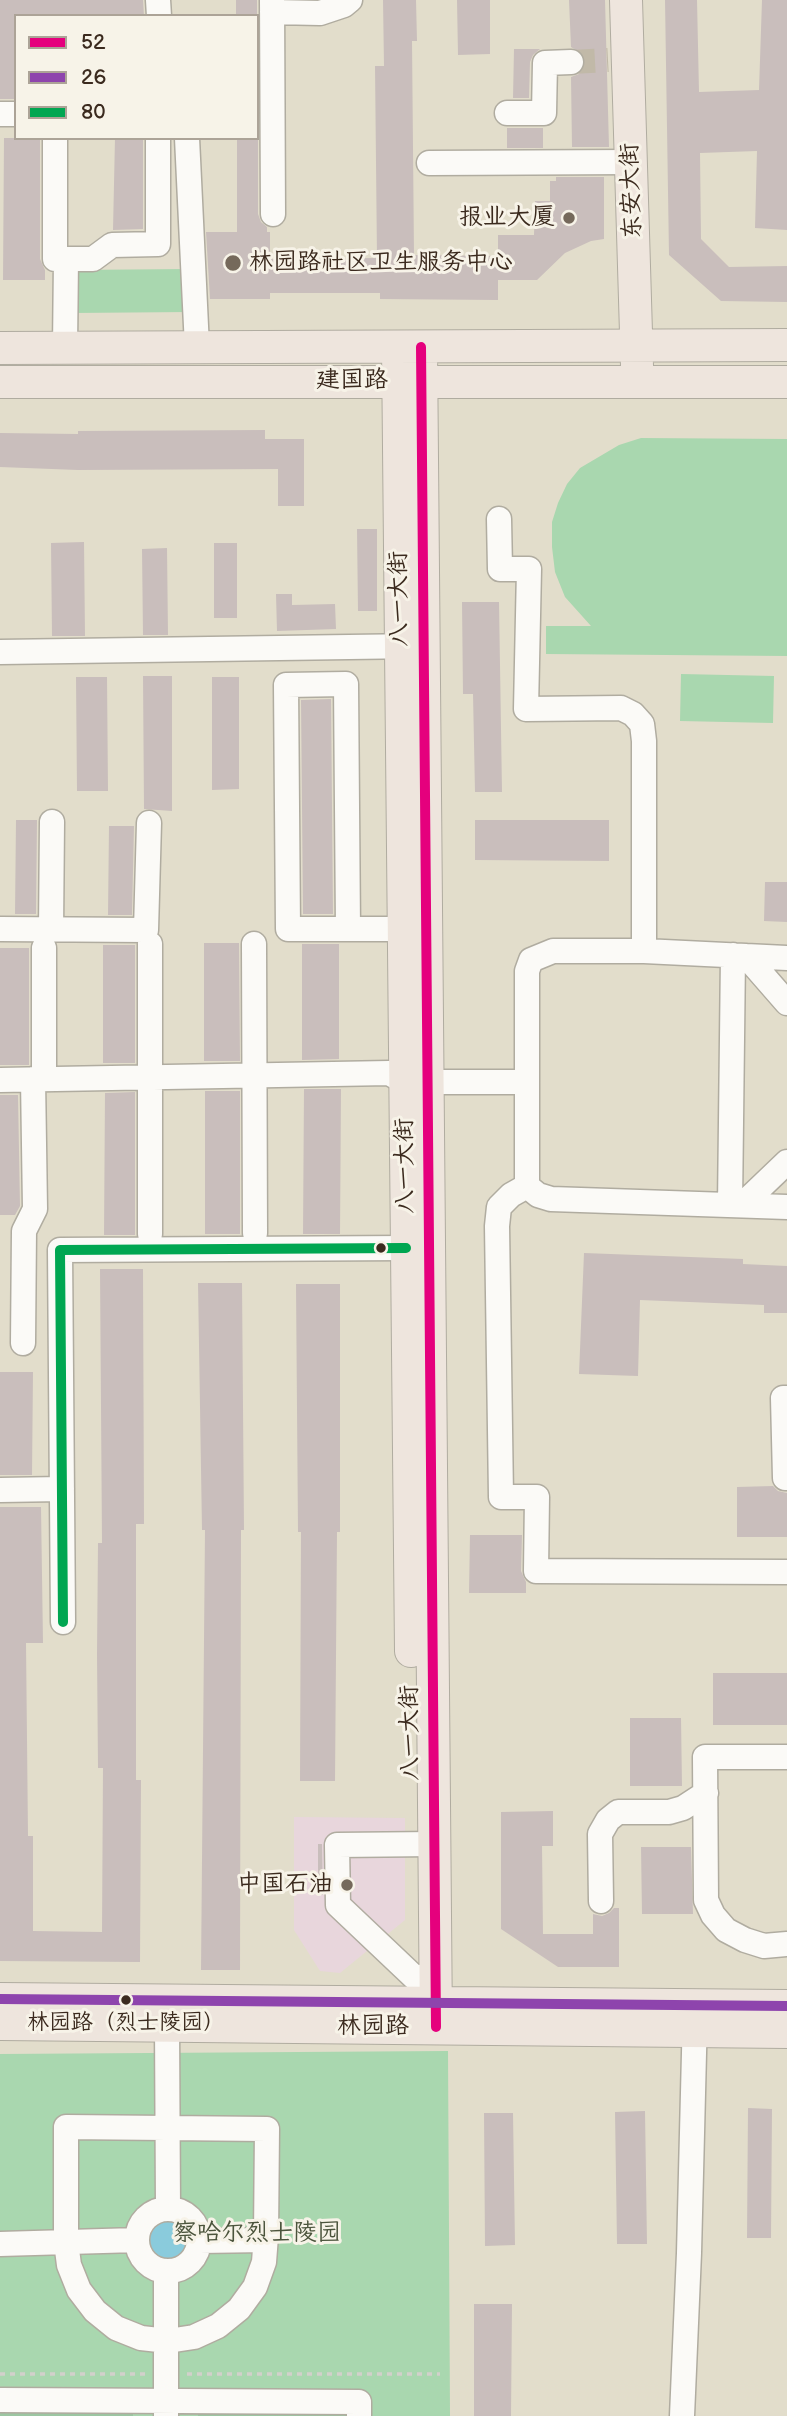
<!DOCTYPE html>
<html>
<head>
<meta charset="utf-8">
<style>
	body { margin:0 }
	#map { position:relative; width:787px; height:2416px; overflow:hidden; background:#e2ddcb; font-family:"Balsamiq Sans",sans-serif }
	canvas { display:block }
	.legend { position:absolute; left:14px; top:14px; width:245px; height:126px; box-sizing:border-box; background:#f7f3e8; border:2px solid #aca397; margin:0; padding:9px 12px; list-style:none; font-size:21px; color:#3b2a1e }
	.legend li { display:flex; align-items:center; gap:14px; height:35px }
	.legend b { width:35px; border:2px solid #aca397 }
</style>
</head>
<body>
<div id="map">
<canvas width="787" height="2416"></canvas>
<ul class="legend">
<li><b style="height:9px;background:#e5007d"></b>52</li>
<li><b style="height:9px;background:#8e44ad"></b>26</li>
<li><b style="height:9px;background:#00a651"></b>80</li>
</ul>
</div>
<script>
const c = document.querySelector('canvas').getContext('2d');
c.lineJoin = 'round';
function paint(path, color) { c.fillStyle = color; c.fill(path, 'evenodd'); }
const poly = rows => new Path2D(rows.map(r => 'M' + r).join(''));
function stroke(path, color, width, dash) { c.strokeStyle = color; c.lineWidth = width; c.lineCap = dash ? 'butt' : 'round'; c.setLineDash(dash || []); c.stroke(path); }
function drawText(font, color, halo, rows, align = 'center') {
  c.font = font + ' "Balsamiq Sans","LXGW WenKai TC",sans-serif'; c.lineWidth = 6; c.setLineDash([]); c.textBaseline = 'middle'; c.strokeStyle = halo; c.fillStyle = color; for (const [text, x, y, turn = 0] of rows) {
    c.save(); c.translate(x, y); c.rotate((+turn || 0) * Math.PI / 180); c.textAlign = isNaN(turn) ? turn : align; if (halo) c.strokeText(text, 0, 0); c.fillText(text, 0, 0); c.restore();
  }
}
const built = poly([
	[294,1817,405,1818,405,1920,340,1973,320,1971,294,1930]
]);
const green = poly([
	[189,269,190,312,73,313,72,270],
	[641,438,787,439,787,656,546,654,546,626,591,626,565,597,555,572,552,547,552,522,558,503,567,484,580,468,619,445],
	[681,674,774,676,773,723,680,721],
	[448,2051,450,2416,0,2416,0,2054]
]);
const forest = poly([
	[0,2404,133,2405,133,2416,0,2416],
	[198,2409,347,2410,347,2416,198,2416]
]);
const water = poly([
	'146 2239a23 23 0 1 1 46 0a23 23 0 1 1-46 0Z'
]);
const building = poly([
	[0,0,143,0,144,16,16,16,16,99,0,99],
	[236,0,257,0,257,16,236,16],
	[383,0,416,0,417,41,412,41,414,255,498,256,498,235,534,235,535,201,550,201,550,181,556,181,556,177,604,177,604,239,591,241,565,253,537,280,498,280,498,300,380,299,380,293,270,293,270,299,210,299,206,232,237,232,237,138,258,138,258,214,261,222,267,227,267,232,270,232,270,259,377,258,375,66,384,66],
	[457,0,490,0,490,54,458,55],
	[569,0,605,0,609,147,572,147,571,77,579,74,586,62,583,54,571,47],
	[665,0,697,0,699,92,759,90,762,0,787,0,787,230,755,228,757,151,700,153,701,239,729,267,787,266,787,302,721,301,669,255],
	[514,49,540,49,533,55,530,62,529,98,513,98],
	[507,128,543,128,543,148,507,148],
	[4,138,40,138,40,259,45,270,45,280,3,280],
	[115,138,143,138,143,229,113,230],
	[265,430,265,439,304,439,304,506,278,506,278,469,78,470,0,467,0,433,78,434,78,431],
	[357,529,377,529,377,611,358,611],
	[84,542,85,636,52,636,51,543],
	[214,543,237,543,237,618,214,618],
	[167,548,168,635,143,635,142,549],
	[276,594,292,594,292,605,335,604,336,629,277,631],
	[462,602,499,602,502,792,475,792,473,694,463,694],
	[143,676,172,676,172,811,144,809],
	[76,677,107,677,108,791,77,791],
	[212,677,239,677,239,789,212,790],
	[331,699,333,914,303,914,301,700],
	[16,820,37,820,36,914,15,914],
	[475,820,609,820,609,861,475,860],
	[109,826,134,826,132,915,108,915],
	[765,882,787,882,787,922,764,921],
	[204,943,239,943,240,1061,204,1061],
	[302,944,339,944,339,1059,302,1060],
	[103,945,135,945,135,1063,103,1063],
	[0,948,29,948,29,1065,0,1065],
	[304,1089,341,1089,340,1234,303,1234],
	[205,1091,240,1091,240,1234,205,1234],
	[135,1092,135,1235,104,1235,105,1093],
	[0,1095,18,1095,20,1206,15,1215,0,1215],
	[584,1253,743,1259,743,1264,787,1266,787,1313,764,1313,764,1305,640,1300,638,1376,579,1374],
	[100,1269,143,1269,144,1524,136,1524,136,1780,141,1780,140,1962,0,1961,0,1507,41,1507,43,1643,26,1643,28,1836,33,1836,33,1931,102,1932,103,1768,98,1768,97,1654,98,1543,102,1543],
	[198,1283,242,1283,244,1530,241,1530,240,1970,201,1970,205,1530,202,1530],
	[296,1284,340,1284,340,1532,337,1532,335,1781,300,1781,301,1532,298,1532],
	[0,1372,33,1372,32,1475,0,1475],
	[773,1486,778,1491,787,1493,787,1537,737,1537,737,1487],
	[470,1535,522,1535,521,1571,526,1582,526,1593,469,1593],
	[713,1673,787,1673,787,1725,713,1725],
	[630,1718,681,1718,682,1786,630,1786],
	[553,1811,553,1846,542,1846,543,1934,593,1934,593,1914,602,1916,609,1913,614,1908,619,1908,619,1967,558,1967,501,1929,501,1812],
	[318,1844,322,1844,323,1895,318,1895],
	[641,1847,691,1847,693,1914,642,1914],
	[748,2108,772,2109,771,2238,747,2238],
	[645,2111,647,2244,617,2244,615,2112],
	[484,2113,513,2113,515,2245,485,2246],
	[474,2304,512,2304,511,2416,474,2416]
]);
const minorTunnel = poly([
	[571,62,608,60]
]);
const path = poly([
	[0,2374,148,2374],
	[187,2374,440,2374]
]);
const minor = poly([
	[158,0,159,16],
	[272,0,273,214],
	[272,12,320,13,344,5,350,0],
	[507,113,544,113,545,63,571,62],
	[0,114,16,114],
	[55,138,55,259,93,259,112,245,158,244,158,138],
	[187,138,197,347],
	[429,163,631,162],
	[65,347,66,259],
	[499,519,500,569,529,569,526,709,621,708,633,714,642,724,644,741,644,951],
	[0,652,419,646],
	[0,929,146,930,149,823],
	[348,929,346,684,286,685,288,929,403,929],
	[51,930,52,822],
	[254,944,255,1233],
	[44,948,44,1079],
	[746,956,787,1003],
	[0,1080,389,1073,405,1082,527,1082],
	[527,1186,511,1195,499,1207,497,1226,501,1497,537,1497,536,1571,787,1572],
	[527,1186,527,971,531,960,553,951,644,951,787,958],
	[527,1186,538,1195,551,1199,787,1207],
	[730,1205,733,955],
	[742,1205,787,1162],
	[150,1234,150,944],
	[23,1343,24,1231,35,1209,33,1079],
	[787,1398,783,1398,785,1478,787,1478],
	[0,1490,62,1489],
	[63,1622,60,1250,406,1248],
	[787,1757,705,1757,706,1900,713,1915,726,1930,745,1940,764,1946,787,1944],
	[434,1844,337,1845,338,1905,414,1977,436,1977],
	[601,1901,600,1834,608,1820,618,1812,669,1812,683,1808,706,1793],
	[167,2025,168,2209],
	[66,2127,267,2129,266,2236,264,2262,255,2287,239,2309,218,2326,194,2337,168,2341,141,2338,116,2328,95,2311,79,2290,69,2265,66,2242,66,2127],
	'137 2240a31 31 0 1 1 62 0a31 31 0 1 1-62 0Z',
	[199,2241,266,2240],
	[0,2244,137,2240],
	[166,2271,166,2416],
	[0,2400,359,2402,359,2416],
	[682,2416,689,2253,695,2013]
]);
const major = poly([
	[626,0,637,366],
	[398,347,411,1651],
	[421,347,436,2027],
	[0,348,787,345],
	[0,382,787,382],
	[0,1999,787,2006],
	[0,2024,787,2032]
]);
const bus1 = poly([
	[421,347,436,2027]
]);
const bus2 = poly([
	[0,1999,787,2006]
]);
const bus3 = poly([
	[63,1622,60,1250,406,1248]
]);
const markers = [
	[569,218,7,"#75695b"],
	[233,263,9,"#75695b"],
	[381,1248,6,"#3b2a1e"],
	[347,1885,7,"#75695b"],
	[126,2000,6,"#3b2a1e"]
];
const busNames = [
	["林园路（烈士陵园）",126,2023]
];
const streetNames = [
	["东安大街",632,191,-92],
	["建国路",352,381],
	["八一大街",400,599,-91],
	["八一大街",406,1166,-91],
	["八一大街",411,1733,-91],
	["林园路",373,2027]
];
const poiNames = [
	["报业大厦",555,218],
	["林园路社区卫生服务中心",249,263,"left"],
	["中国石油",333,1885]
];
const parkNames = [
	["察哈尔烈士陵园",257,2234]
];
paint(built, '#e8d6dc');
paint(green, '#a9d7af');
paint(forest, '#9cc6a2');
paint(water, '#8acbdc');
paint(building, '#c9bebc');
stroke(minorTunnel, '#c1b9a8', 24, [24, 12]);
stroke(minor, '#b0aca0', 27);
stroke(major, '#b0aca0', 34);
stroke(path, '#d2d0cb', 3.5, [5, 5]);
stroke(minor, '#fbfaf7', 24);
stroke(major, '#eee5dd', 32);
stroke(bus1, '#e5007d', 10);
stroke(bus2, '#8e44ad', 10);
stroke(bus3, '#00a651', 10);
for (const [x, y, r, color] of markers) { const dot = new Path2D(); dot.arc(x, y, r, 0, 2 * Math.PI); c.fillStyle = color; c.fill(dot); stroke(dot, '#f7f3e8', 2.5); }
drawText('22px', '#3b2a1e', '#f7f3e8', busNames);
drawText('24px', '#3b2a1e', '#f7f3e8', streetNames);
drawText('24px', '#3b2a1e', '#f7f3e8', poiNames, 'right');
drawText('24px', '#4b543c', '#f7f3e8', parkNames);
</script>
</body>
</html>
